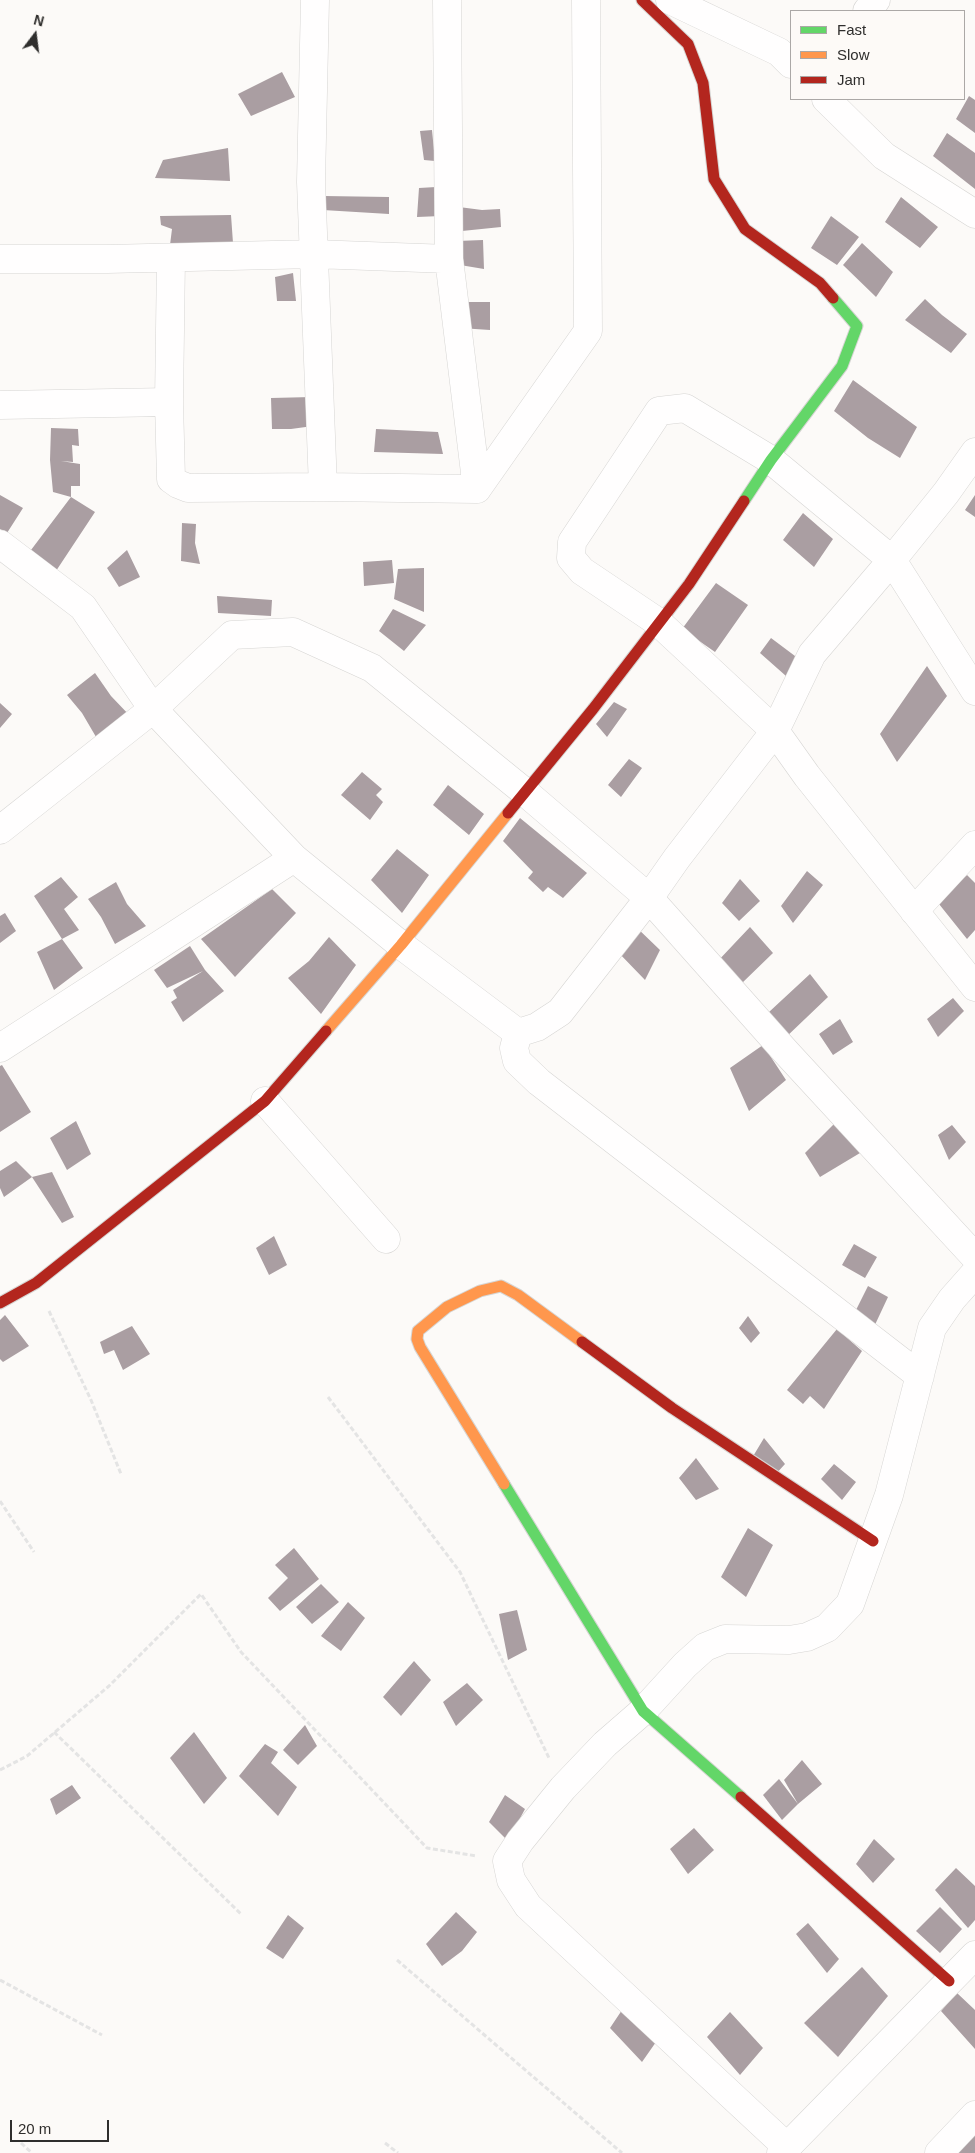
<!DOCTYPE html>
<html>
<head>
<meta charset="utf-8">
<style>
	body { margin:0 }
	#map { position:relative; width:975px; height:2153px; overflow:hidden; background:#fcfaf8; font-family:Helvetica,sans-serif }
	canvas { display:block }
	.legend { position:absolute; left:790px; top:10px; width:175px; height:90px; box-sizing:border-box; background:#fdfaf7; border:1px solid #aba8a6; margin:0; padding:6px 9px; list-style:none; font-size:15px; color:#2f2e2d }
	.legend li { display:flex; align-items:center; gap:10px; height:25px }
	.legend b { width:25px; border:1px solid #aba8a6 }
	.north { position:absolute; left:10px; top:10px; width:50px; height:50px; -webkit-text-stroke:4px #fdfaf7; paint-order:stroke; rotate:15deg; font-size:14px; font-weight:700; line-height:20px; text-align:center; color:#2f2e2d }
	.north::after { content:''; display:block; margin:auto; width:18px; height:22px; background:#2f2e2d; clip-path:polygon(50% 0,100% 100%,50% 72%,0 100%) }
	.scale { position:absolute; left:10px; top:2120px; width:99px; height:22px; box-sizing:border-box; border:2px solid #2f2e2d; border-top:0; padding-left:6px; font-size:15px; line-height:18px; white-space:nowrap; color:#2f2e2d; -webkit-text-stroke:4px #fdfaf7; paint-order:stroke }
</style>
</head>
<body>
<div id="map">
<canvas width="975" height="2153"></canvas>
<ul class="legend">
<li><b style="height:6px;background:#63d668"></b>Fast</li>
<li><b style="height:6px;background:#ff974d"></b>Slow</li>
<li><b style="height:6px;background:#b3261e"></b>Jam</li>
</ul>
<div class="north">N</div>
<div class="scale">20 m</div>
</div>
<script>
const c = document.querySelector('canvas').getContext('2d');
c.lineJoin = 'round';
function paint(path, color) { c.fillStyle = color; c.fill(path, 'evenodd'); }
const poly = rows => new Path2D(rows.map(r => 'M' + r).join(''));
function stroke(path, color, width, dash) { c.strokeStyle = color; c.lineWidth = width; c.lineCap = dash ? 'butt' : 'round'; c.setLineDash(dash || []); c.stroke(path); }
const building = poly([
	[282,72,295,97,251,116,238,94],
	[969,96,975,100,975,133,956,119],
	[432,130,435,161,424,160,420,131],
	[947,133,975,153,975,189,933,156],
	[228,148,230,181,155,178,163,160],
	[436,187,441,216,417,217,419,188],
	[324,196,389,197,389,214,323,210],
	[901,197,938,227,920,248,885,222],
	[459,207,482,210,500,209,501,227,462,231],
	[231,215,233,243,170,245,172,229,161,225,160,216],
	[831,216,859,237,837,265,811,248],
	[483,240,484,269,460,265,457,241],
	[862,243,893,272,876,297,843,265],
	[293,273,296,301,277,301,275,277],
	[925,299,942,315,967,334,951,353,905,320],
	[460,302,490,302,490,330,460,328],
	[853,380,917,427,900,458,868,438,834,411],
	[312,397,313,426,291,429,272,429,271,398],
	[51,428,78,429,79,446,72,445,73,462,61,461,80,464,80,486,71,486,71,497,53,492,50,460],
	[376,429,438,432,443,454,374,452],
	[0,495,23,508,7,533,0,529],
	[975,495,975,517,965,510],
	[71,497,95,512,56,571,31,550],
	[803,513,833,539,814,567,783,540],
	[182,523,196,524,195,543,200,564,181,561],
	[127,550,140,577,119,587,107,568],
	[392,560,394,583,364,586,363,562],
	[424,568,424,612,394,599,398,569],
	[716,583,748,605,715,652,682,629],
	[217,596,272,600,271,616,218,613],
	[393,609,426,625,404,651,379,631],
	[771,638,799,659,786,676,760,653],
	[927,666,947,696,897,762,880,734],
	[95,673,111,696,132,718,99,742,82,713,67,695],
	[614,702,627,709,607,737,596,724],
	[0,703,12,714,0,728],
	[629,759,642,768,621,797,608,785],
	[362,772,382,789,376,795,383,802,370,820,341,795],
	[448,785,484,814,469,835,433,805],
	[520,818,587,873,563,898,548,887,543,892,528,878,533,872,503,841],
	[397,849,429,875,402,913,371,880],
	[807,871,823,885,793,923,781,906],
	[967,875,975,883,975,930,967,939,935,899],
	[61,877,78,897,64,909,79,930,62,939,34,896],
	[740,879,760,901,739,921,722,903],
	[116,882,127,904,146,926,115,944,101,917,88,899],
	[272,889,296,913,235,977,201,939],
	[5,913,16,931,0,943,0,916],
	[634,925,660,950,645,980,616,950],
	[750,927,773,953,741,984,716,963],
	[329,937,356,965,321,1014,288,978,309,961],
	[62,939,83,968,54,990,37,952],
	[190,946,205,970,224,991,183,1022,171,1002,177,998,173,990,203,971,167,988,154,970],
	[810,974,828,997,784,1039,769,1012],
	[953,998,964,1011,938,1037,927,1019],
	[840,1019,853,1042,833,1055,819,1034],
	[763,1045,786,1080,749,1111,730,1068],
	[2,1065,31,1112,0,1132,0,1066],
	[843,1115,865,1150,820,1177,805,1153],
	[76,1121,91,1154,67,1170,50,1138],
	[952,1125,966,1142,949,1160,938,1135],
	[16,1161,32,1177,4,1197,0,1188,0,1171],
	[52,1172,74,1217,62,1223,32,1177],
	[274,1236,287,1265,269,1275,256,1248],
	[854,1244,877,1257,865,1278,842,1265],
	[868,1286,888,1297,873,1329,853,1316],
	[5,1315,29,1346,3,1362,0,1359,0,1320],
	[748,1316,760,1333,751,1343,739,1328],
	[132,1326,150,1354,123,1370,114,1350,104,1354,100,1342],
	[837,1329,862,1351,824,1409,810,1396,803,1404,787,1390],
	[764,1438,785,1464,775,1475,752,1458],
	[696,1458,719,1489,696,1500,679,1478],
	[834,1464,856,1482,842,1500,821,1479],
	[748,1528,773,1545,746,1597,721,1577],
	[294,1548,319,1579,280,1611,268,1598,288,1578,275,1565],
	[321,1584,339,1602,312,1624,296,1607],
	[348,1602,365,1618,341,1651,321,1636],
	[517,1610,527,1650,508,1660,499,1614],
	[414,1661,431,1680,401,1716,383,1697],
	[467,1683,483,1700,456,1726,443,1702],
	[305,1725,317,1746,298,1765,283,1750],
	[194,1732,227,1778,204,1804,170,1758],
	[265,1744,278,1752,271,1763,297,1787,278,1816,239,1776],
	[802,1760,822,1784,798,1804,784,1780],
	[779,1779,798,1804,782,1820,763,1795],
	[72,1785,81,1798,56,1815,50,1799],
	[505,1795,525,1809,508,1841,489,1822],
	[694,1828,714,1850,688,1874,670,1849],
	[874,1839,895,1859,873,1883,856,1864],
	[956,1868,975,1886,975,1920,968,1928,935,1890],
	[940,1907,962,1929,940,1953,916,1931],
	[456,1912,477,1932,462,1951,442,1966,426,1944],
	[288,1915,304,1928,283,1959,266,1948],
	[808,1923,839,1959,827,1973,796,1934],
	[862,1967,888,1996,838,2057,804,2023],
	[957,1993,975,2010,975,2049,941,2011],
	[624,2007,656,2042,642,2062,610,2028],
	[730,2012,763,2048,740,2075,707,2037],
	[975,2127,975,2153,955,2153]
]);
const path = poly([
	[49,1311,91,1400,121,1474],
	[328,1397,460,1572,549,1758],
	[0,1501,34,1552],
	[54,1732,241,1914],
	[0,1770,27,1756,109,1686,201,1594,241,1652,427,1848,477,1856],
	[397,1960,622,2153],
	[0,1980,102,2035],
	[21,2143,32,2153],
	[385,2143,398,2153]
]);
const street = poly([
	[315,0,311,182,323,487],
	[447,0,449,259,477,489],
	[670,0,779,52,791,64],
	[867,11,876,0],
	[826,99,884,156,975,214],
	[0,259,107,259,314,254,449,259],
	[169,402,171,258],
	[0,405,169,402,171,479,178,484,188,488,323,487,477,489],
	[477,489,588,331,586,0],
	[0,544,83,607,153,709,294,858,401,945,518,1033,514,1048,517,1061,539,1082,920,1376],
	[975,691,892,560,771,460,685,408,659,411,572,542,571,558,582,571,658,622,775,731,807,776,975,987],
	[0,830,153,709,232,635,293,632,372,668,526,793,649,898,785,1051,975,1257],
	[914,911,975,845],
	[518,1033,537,1027,560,1012,649,898,677,858,775,731,812,654,892,560,946,493,975,452],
	[0,1048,294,858],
	[265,1101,386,1239],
	[787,2147,528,1906,511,1880,507,1861,520,1841,563,1788,605,1744,643,1711,685,1665,705,1647,725,1639,789,1640,807,1637,827,1628,850,1604,889,1495,932,1328,952,1299,975,1273],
	[781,2153,975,1955],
	[939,2153,975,2115]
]);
const fast = poly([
	[744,501,771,460,842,366,857,326,833,298],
	[504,1484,643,1711,741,1797]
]);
const slow = poly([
	[326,1031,401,945,508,813],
	[504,1484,420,1347,417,1339,418,1331,447,1307,480,1291,501,1286,518,1295,582,1342]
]);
const jam = poly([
	[642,0,688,44,703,83,714,179,745,229,820,283,833,298],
	[508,813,593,709,689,584,744,501],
	[0,1303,36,1283,265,1101,326,1031],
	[582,1342,672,1408,873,1541],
	[741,1797,949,1981]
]);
paint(building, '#aa9ea2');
stroke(street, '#d6d5d3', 29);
stroke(fast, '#d6d5d3', 13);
stroke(slow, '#d6d5d3', 13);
stroke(jam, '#d6d5d3', 13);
stroke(path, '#e4e4e4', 3, [5, 2.5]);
stroke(street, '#fffefe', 28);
stroke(fast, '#63d668', 11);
stroke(slow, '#ff974d', 11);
stroke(jam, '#b3261e', 11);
</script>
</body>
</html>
